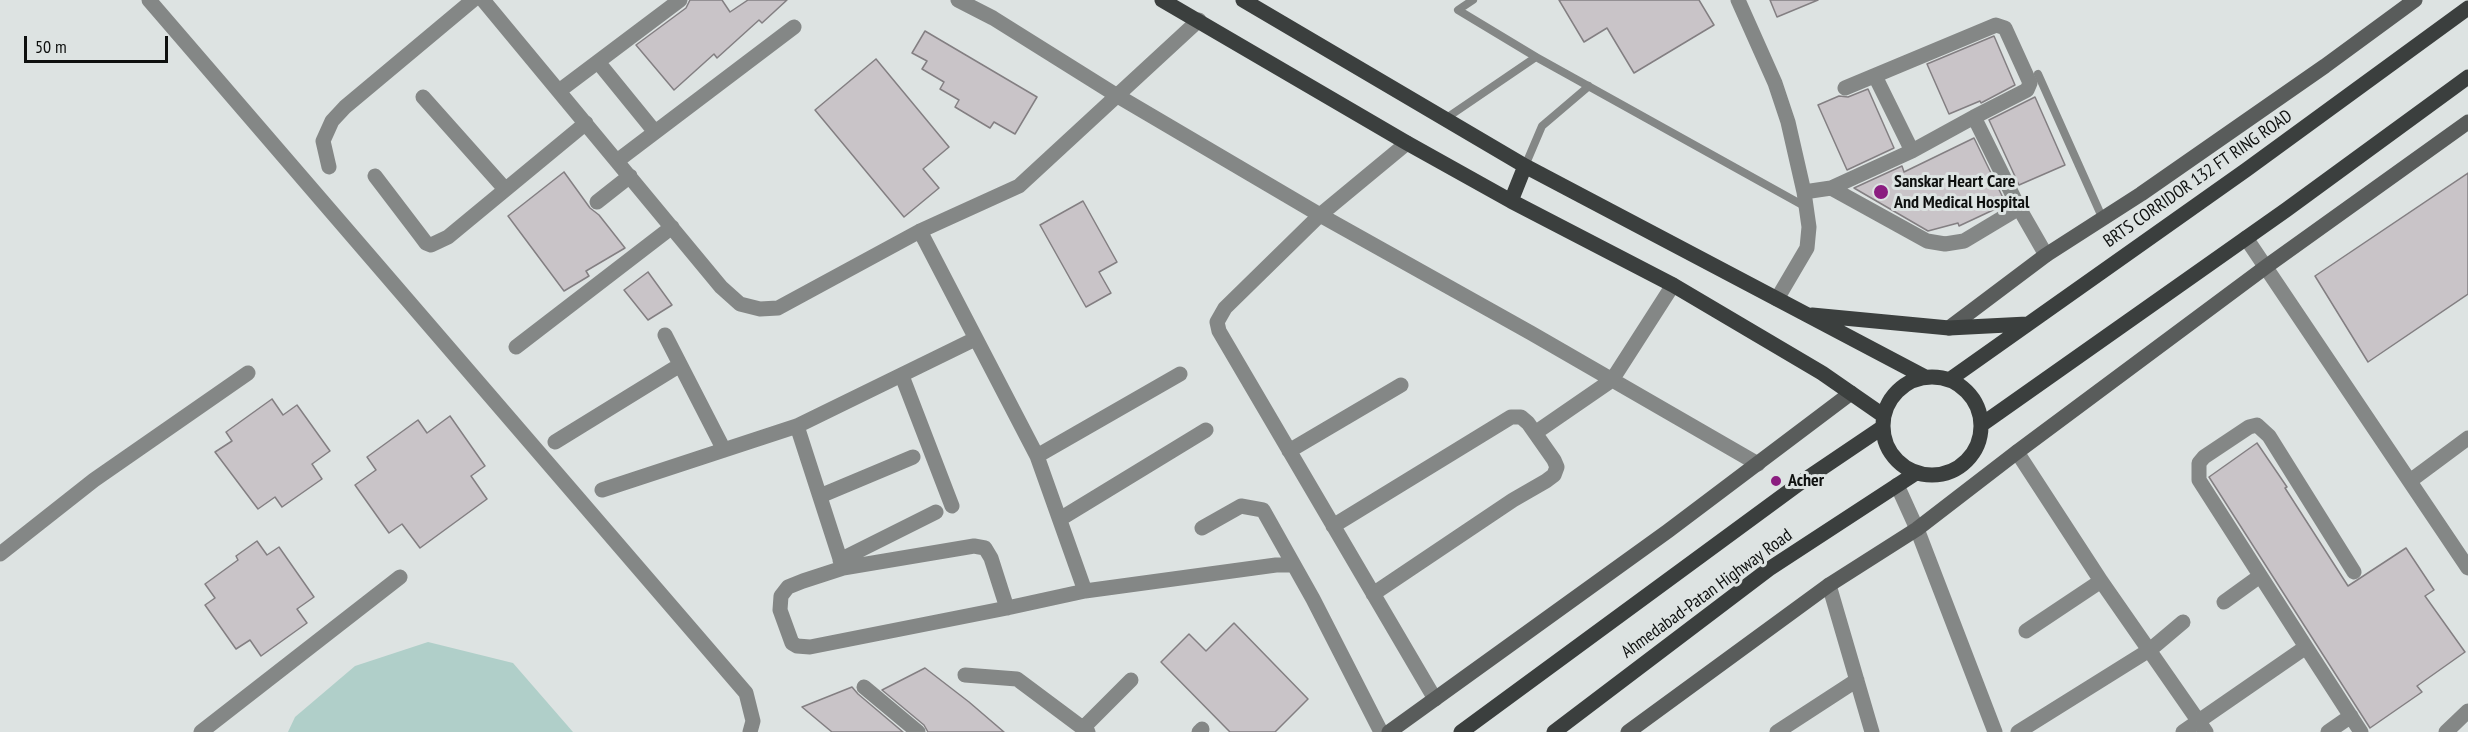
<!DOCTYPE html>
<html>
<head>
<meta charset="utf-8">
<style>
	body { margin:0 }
	#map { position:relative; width:2468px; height:732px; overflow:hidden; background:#dde3e2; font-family:"PT Sans Narrow",sans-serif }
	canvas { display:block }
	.scale { position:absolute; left:24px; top:36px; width:144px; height:27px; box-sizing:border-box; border:3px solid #0e100f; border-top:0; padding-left:8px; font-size:18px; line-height:21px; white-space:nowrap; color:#0e100f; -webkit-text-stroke:4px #dde3e2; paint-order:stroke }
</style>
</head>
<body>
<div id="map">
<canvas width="2468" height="732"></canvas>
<div class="scale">50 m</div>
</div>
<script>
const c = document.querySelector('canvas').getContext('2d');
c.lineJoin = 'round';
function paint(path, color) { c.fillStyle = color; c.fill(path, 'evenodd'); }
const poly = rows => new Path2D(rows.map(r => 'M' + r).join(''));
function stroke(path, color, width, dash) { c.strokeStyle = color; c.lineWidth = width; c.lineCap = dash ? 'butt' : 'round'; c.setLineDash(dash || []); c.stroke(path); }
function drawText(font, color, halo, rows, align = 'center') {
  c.font = font + ' "PT Sans Narrow",sans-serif'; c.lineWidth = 6; c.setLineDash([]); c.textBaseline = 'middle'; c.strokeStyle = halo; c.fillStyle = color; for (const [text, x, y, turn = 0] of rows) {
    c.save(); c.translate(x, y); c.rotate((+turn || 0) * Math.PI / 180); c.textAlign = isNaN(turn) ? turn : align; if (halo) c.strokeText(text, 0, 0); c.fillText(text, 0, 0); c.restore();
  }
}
const green = poly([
	[428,642,513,663,573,732,288,732,295,717,355,666]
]);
const building = poly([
	[690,0,722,0,730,12,748,0,787,0,762,23,759,20,717,58,714,54,674,90,636,45,686,8,690,0],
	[1559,0,1699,0,1714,25,1634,73,1607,28,1584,42,1559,0],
	[1770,0,1818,0,1777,17,1770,0],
	[925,31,1037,97,1015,134,994,122,990,128,955,107,959,100,940,89,944,82,922,69,927,61,912,53,925,31],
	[1994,36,2015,85,1981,103,1980,101,1949,114,1927,64,1994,36],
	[876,59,949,147,923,169,939,188,904,217,815,110,876,59],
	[1868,89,1894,148,1847,170,1818,105,1839,96,1848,97,1868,89],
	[2035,97,2065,165,2019,185,1989,120,2035,97],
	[1974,138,2006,204,1959,226,1958,223,1928,231,1854,188,1902,166,1904,172,1974,138],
	[564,172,590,208,599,215,625,248,586,271,589,276,564,291,508,216,564,172],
	[2468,173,2468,294,2368,362,2315,276,2468,173],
	[1083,201,1117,262,1099,272,1111,293,1086,307,1040,225,1083,201],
	[648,272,672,305,648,320,624,290,648,272],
	[272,399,283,415,297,405,330,451,312,464,322,479,282,507,275,497,258,509,215,452,232,441,226,432,272,399],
	[450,416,485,466,471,476,487,499,420,548,402,524,389,533,355,485,376,470,367,457,418,420,427,433,450,416],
	[2257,443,2287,487,2285,488,2348,586,2406,548,2434,590,2425,596,2465,652,2417,686,2422,692,2370,728,2209,477,2257,443],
	[257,541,267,555,279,547,314,597,297,609,307,623,261,656,250,640,236,649,205,605,215,598,205,584,238,560,236,556,257,541],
	[1234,623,1308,699,1275,732,1230,732,1161,662,1189,634,1206,651,1234,623],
	[925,668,969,702,1004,732,928,732,924,725,882,690,925,668],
	[852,687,858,694,903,732,832,732,802,707,852,687]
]);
const lane = poly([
	[1473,0,1458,10,1536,57,1806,207],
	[2038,74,2102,217],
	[1445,119,1536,57],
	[1525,166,1542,126,1589,86]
]);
const street = poly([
	[149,0,746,693,753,721,750,732],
	[483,0,721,287,740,304,760,309,778,308,920,231,1019,186,1199,20],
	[958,0,993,18,1116,95,1320,215,1531,333,1758,464],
	[1738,0,1775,83,1788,122,1804,192,1809,227,1807,248,1777,299],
	[598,62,655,132],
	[1875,76,1912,151],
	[1845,88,1996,25,2005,28,2030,83,2027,90,1974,117],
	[559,91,680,0],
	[423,97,505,189],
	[1407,143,1320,215,1225,308,1217,322,1219,331,1435,699],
	[617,161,794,27],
	[329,167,323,141,332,121,345,107,473,0],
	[375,176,420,235,426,243,431,245,448,237,586,123],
	[1831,188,1912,151,1974,117,2019,208],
	[1804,192,1831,188,1927,241,1945,244,1964,241,2019,208,2046,255],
	[597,202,630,176],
	[920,231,1037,456,1085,591],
	[2246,238,2468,568],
	[665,335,724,450],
	[516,347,672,227],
	[902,376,952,506],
	[797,426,843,568],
	[1535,433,1612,380,1673,285],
	[555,442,680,365],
	[1289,451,1401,385],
	[2017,452,2101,581,2206,732],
	[1037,456,1180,374],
	[2410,481,2468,438],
	[1897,485,1917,529,1995,732],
	[602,490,797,426,975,339],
	[820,496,913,457],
	[1060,519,1206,430],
	[1333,526,1511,417,1521,417,1528,423,1554,460,1557,467,1554,475,1546,481,1513,500,1373,594],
	[1202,528,1241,506,1263,510,1313,599,1381,732],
	[0,554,94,480,248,373],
	[840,560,936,512],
	[1829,585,1872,732],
	[2224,602,2260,576],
	[1007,608,991,558,985,548,974,546,843,568,803,581,788,587,781,596,780,610,792,643,797,646,810,647,1007,608,1085,591,1276,565,1293,565],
	[2026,631,2101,581],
	[2306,647,2361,732],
	[965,675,1017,679,1088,732],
	[864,687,918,732],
	[1083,728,1131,680],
	[201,732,400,577],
	[1199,732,1202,729],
	[1777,732,1857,680],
	[2018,732,2151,649,2183,622],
	[2183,732,2306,647,2199,480,2199,463,2204,457,2249,427,2257,425,2269,436,2354,572],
	[2328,732,2351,716],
	[2446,732,2468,711]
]);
const secondary = poly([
	[1949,328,2046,255,2141,194,2325,66,2415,0],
	[1389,732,1668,531,1851,393],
	[1628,732,1829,585,1917,529,2017,452,2267,266,2468,122]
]);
const primary = poly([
	[1162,0,1407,143,1511,201,1673,285,1822,373,1884,416],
	[1243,0,1525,166,1925,377],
	[1511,201,1525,166],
	[1812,315,1949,328,2027,324],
	'1883 426a49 49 0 1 1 98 0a49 49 0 1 1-98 0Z',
	[1949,380,2246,170,2468,8],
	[1981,425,2286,210,2468,77],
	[1461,732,1800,483,1883,427],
	[1554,732,1769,569,1916,473]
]);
const markers = [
	[1881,192,8,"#8b1d80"],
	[1776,481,6,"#8b1d80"]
];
const streetNames = [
	["BRTS CORRIDOR 132 FT RING ROAD",2198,179,-35],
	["Ahmedabad-Patan Highway Road",1707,594,-36]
];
const poiNames = [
	["Sanskar Heart Care",1894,182],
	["And Medical Hospital",1894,203],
	["Acher",1788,481]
];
paint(green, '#b0cfc9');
paint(building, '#c9c4c8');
stroke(building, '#837f82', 1.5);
stroke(lane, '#848786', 8);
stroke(street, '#848786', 15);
stroke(secondary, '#595c5b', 15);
stroke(primary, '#3b3f3e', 15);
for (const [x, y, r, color] of markers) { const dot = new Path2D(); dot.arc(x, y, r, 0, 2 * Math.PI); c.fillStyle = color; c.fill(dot); stroke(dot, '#dde3e2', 2); }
drawText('18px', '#0e100f', '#dde3e2', streetNames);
drawText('bold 18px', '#0e100f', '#dde3e2', poiNames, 'left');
</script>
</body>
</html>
